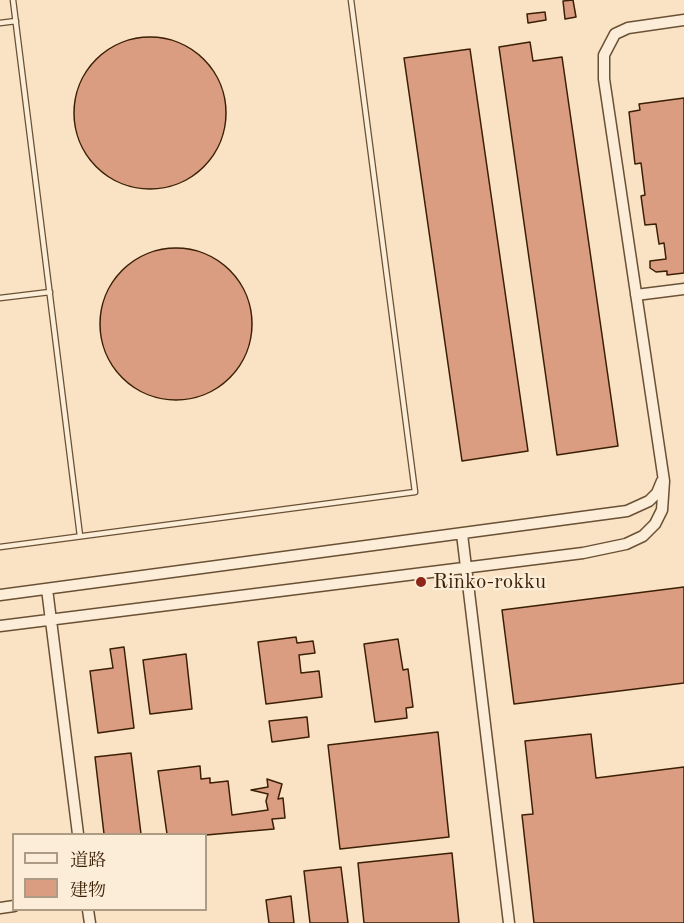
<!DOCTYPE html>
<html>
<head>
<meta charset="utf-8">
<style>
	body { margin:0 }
	#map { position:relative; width:684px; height:923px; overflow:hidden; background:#fae3c4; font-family:"Old Standard TT","Noto Serif JP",serif }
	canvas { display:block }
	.legend { position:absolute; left:12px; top:833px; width:195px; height:78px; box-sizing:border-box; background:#fcedd9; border:2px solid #ae9b84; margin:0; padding:8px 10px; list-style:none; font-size:18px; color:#3a1f04 }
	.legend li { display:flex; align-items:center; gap:12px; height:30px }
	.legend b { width:30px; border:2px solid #ae9b84 }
</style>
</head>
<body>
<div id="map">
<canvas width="684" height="923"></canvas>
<ul class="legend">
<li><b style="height:8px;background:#fcedd9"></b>道路</li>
<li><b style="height:16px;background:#db9d82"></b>建物</li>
</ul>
</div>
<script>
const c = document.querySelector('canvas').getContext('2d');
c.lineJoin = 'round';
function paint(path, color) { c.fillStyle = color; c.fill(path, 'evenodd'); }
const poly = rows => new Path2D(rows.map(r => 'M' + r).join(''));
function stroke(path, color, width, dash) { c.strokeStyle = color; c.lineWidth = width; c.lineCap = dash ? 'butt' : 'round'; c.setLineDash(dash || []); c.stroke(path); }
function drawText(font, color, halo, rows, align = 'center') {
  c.font = font + ' "Old Standard TT",serif'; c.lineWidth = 4.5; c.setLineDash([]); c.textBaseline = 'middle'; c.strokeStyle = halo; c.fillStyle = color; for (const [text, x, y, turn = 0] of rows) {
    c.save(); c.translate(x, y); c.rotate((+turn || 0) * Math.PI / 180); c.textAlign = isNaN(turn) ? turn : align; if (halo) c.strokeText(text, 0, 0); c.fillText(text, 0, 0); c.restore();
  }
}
const building = poly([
	[573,0,576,17,565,19,563,1,573,0],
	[545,12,546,20,528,23,527,14,545,12],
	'74 113a76 76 0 1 1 152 0a76 76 0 1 1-152 0Z',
	[530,42,533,61,562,57,618,446,557,455,499,47,530,42],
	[470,49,528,451,462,461,404,58,470,49],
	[684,98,684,273,667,275,667,271,656,272,650,268,650,261,666,259,664,243,659,244,656,224,645,225,641,196,645,195,641,163,635,164,629,112,640,110,639,104,684,98],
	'100 324a76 76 0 1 1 152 0a76 76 0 1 1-152 0Z',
	[684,587,684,683,514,704,502,610,684,587],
	[296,637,297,643,313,641,315,653,299,655,301,673,319,671,322,697,266,704,258,642,296,637],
	[398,639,403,670,408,669,413,707,406,708,407,718,375,722,364,644,398,639],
	[124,647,134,728,98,733,90,671,113,668,110,649,124,647],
	[186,654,192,709,150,714,143,660,186,654],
	[307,717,309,737,272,742,269,721,307,717],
	[438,732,449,837,340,849,328,745,438,732],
	[591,734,596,778,684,767,684,923,534,923,522,815,533,814,525,741,591,734],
	[131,753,141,834,104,834,95,757,131,753],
	[200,766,201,779,210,778,210,783,228,781,232,815,268,810,266,801,268,794,251,790,268,787,267,779,282,784,278,799,283,798,285,818,272,819,274,829,206,835,167,834,158,771,200,766],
	[452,853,459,923,364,923,358,863,452,853],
	[341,867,348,923,310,923,304,871,341,867],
	[291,896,294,923,269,923,266,900,291,896]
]);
const service = poly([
	[13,0,80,536],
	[0,23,16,21],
	[0,298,50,292],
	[0,547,415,492,351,0]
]);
const tertiary = poly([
	[636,295,684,289],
	[462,534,509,923],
	[47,589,78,834],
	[0,595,627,511,649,501,657,493,662,481],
	[0,626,583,553,626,544,643,536,655,524,662,510,664,481,604,79,604,55,615,34,628,28,684,20],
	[0,908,14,906],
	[88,910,90,923]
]);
const markers = [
	[421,582,6,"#8f2418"]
];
const poiNames = [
	["Rinko-rokku",433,582]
];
paint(building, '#db9d82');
stroke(building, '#3a1f04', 1.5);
stroke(service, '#6a5034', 7);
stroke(tertiary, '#6a5034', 13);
stroke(service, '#fcedd9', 4.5);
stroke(tertiary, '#fcedd9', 10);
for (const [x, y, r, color] of markers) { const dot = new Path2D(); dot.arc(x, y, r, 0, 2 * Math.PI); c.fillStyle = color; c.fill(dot); stroke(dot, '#fcedd9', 2); }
drawText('21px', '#3a1f04', '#fcedd9', poiNames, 'left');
</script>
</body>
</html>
